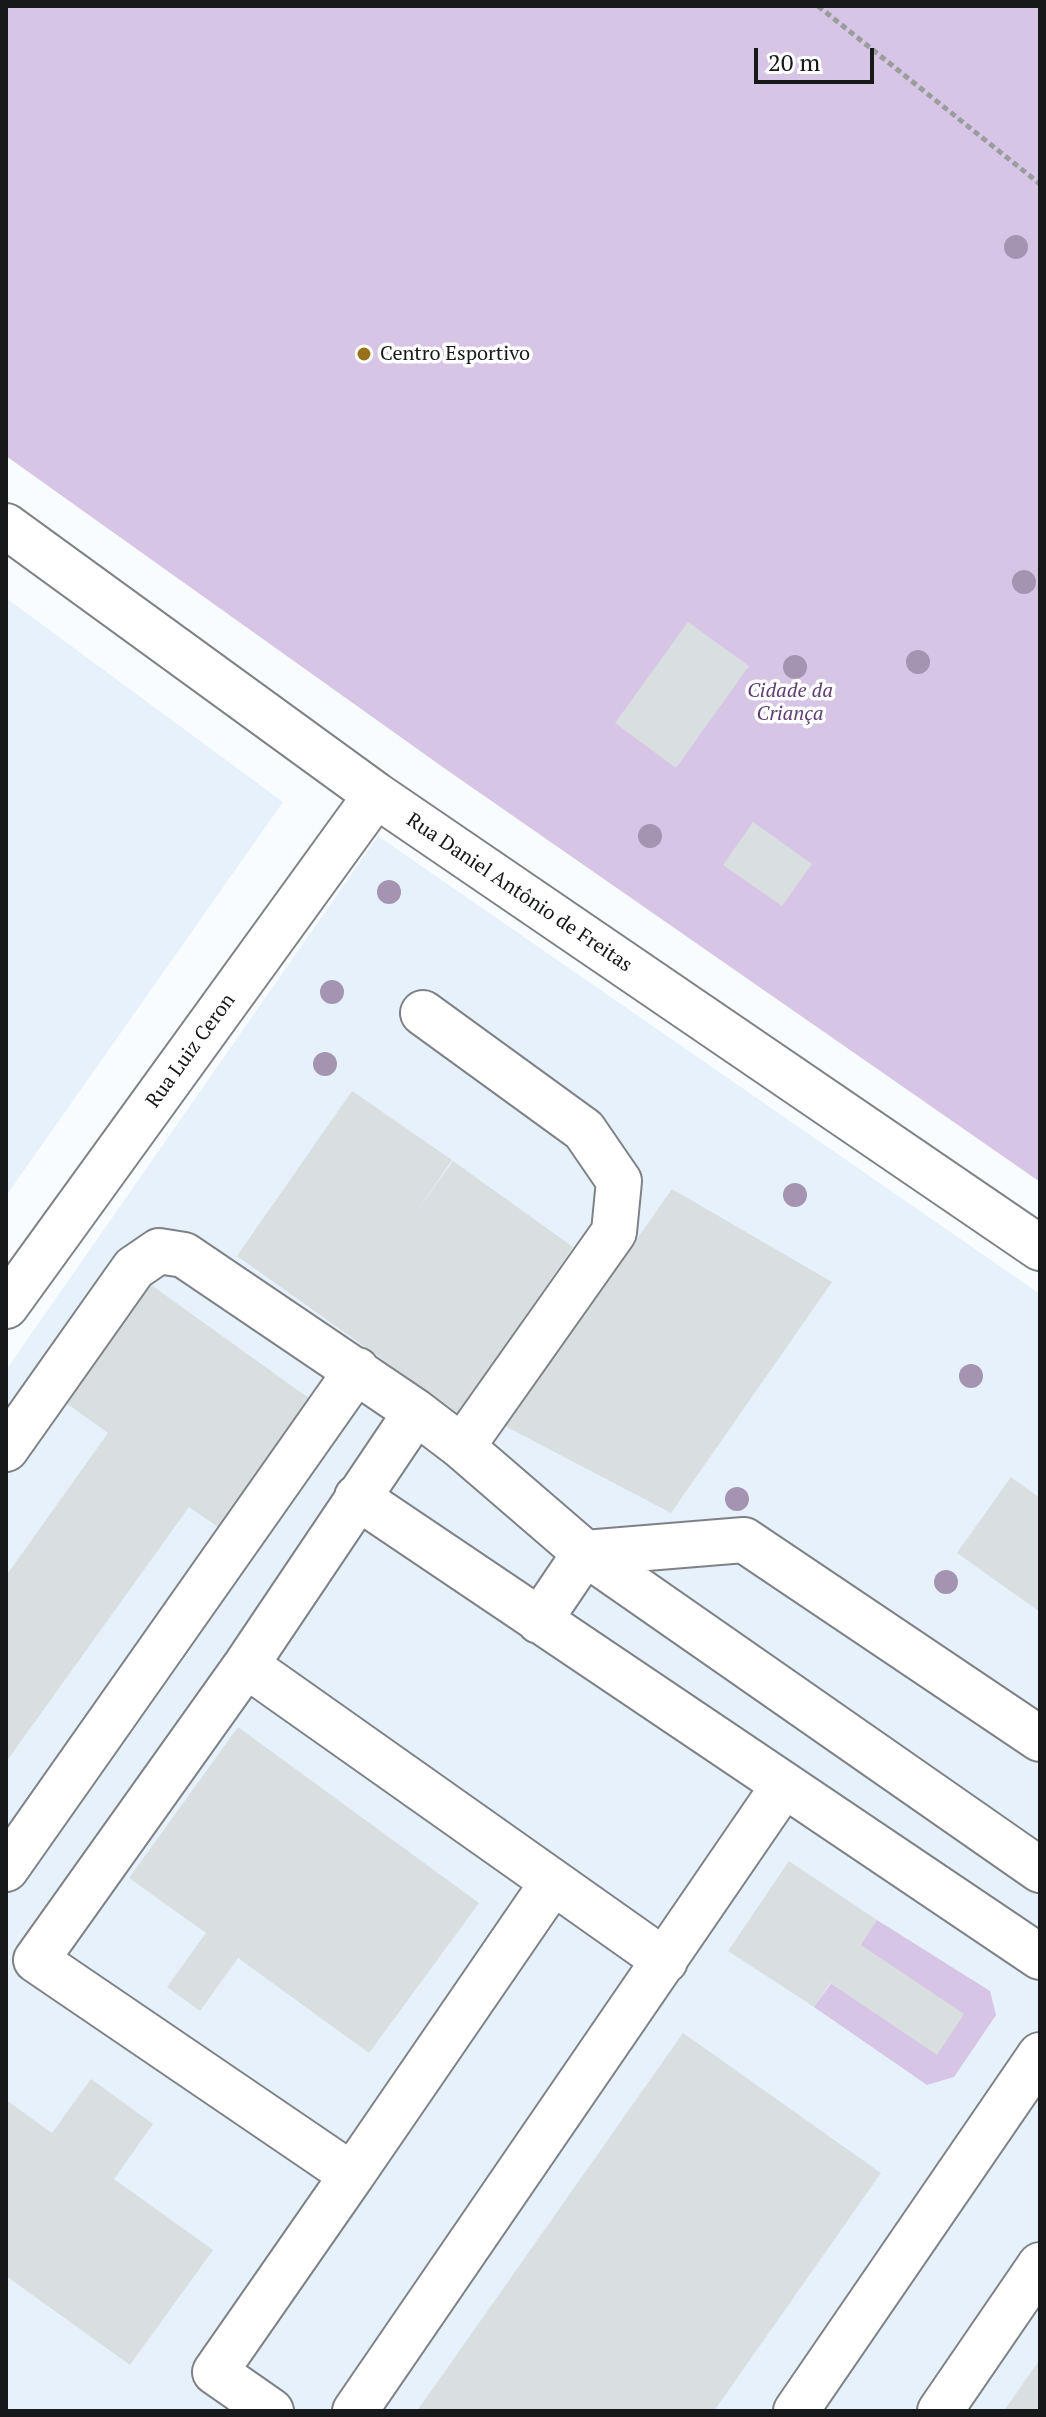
<!DOCTYPE html>
<html>
<head>
<meta charset="utf-8">
<style>
	body { margin:0 }
	#map { position:relative; width:1046px; height:2417px; overflow:hidden; background:#f9fcfe; font-family:"PT Serif",serif }
	canvas { display:block }
	.frame { position:absolute; inset:0; border:8px solid #161819; pointer-events:none }
	.scale { position:absolute; left:754px; top:48px; width:120px; height:36px; box-sizing:border-box; border:4px solid #161819; border-top:0; padding-left:10px; font-size:24px; line-height:28px; white-space:nowrap; color:#161819; -webkit-text-stroke:6px #fff; paint-order:stroke }
</style>
</head>
<body>
<div id="map">
<canvas width="1046" height="2417"></canvas>
<div class="frame"></div>
<div class="scale">20 m</div>
</div>
<script>
const c = document.querySelector('canvas').getContext('2d');
c.lineJoin = 'round';
function paint(path, color) { c.fillStyle = color; c.fill(path, 'evenodd'); }
const poly = rows => new Path2D(rows.map(r => 'M' + r).join(''));
function stroke(path, color, width, dash) { c.strokeStyle = color; c.lineWidth = width; c.lineCap = dash ? 'butt' : 'round'; c.setLineDash(dash || []); c.stroke(path); }
function drawText(font, color, halo, rows, align = 'center') {
  c.font = font + ' "PT Serif",serif'; c.lineWidth = 7; c.setLineDash([]); c.textBaseline = 'middle'; c.strokeStyle = halo; c.fillStyle = color; for (const [text, x, y, turn = 0] of rows) {
    c.save(); c.translate(x, y); c.rotate((+turn || 0) * Math.PI / 180); c.textAlign = isNaN(turn) ? turn : align; if (halo) c.strokeText(text, 0, 0); c.fillText(text, 0, 0); c.restore();
  }
}
const built = poly([
	[6,598,283,802,6,1196],
	[378,836,1040,1294,1040,2411,6,2411,6,1370]
]);
const green = poly([
	[6,6,1040,6,1040,1182,444,768,6,456],
	[877,1920,990,1991,996,2015,954,2077,927,2085,814,2007]
]);
const building = poly([
	[688,622,749,666,676,768,615,723],
	[753,822,812,864,782,906,723,865],
	[352,1091,452,1160,415,1214,453,1161,573,1247,458,1413,237,1256],
	[672,1189,832,1282,671,1513,505,1426],
	[147,1282,310,1399,218,1527,189,1507,6,1762,6,1576,108,1433,62,1400],
	[1011,1477,1040,1498,1040,1612,957,1553],
	[238,1727,479,1903,369,2053,238,1958,200,2011,167,1987,206,1933,129,1878],
	[789,1861,877,1920,861,1945,964,2014,937,2055,830,1983,814,2007,728,1951],
	[683,2033,881,2173,714,2411,417,2411],
	[91,2079,153,2124,114,2179,213,2250,130,2365,6,2276,6,2100,52,2133],
	[1040,2359,1040,2411,1004,2411]
]);
const path = poly([
	[818,6,1040,184]
]);
const minor = poly([
	[6,526,376,795,1040,1248],
	[423,1013,584,1130,619,1181,614,1232,462,1447],
	[6,1306,376,795],
	[6,1449,134,1268,159,1251,184,1255,416,1412,462,1447,585,1553,1040,1870],
	[357,1497,1040,1957],
	[539,1621,585,1553,744,1540,1040,1739],
	[246,1665,665,1961],
	[6,1869,357,1370],
	[352,2175,553,1882],
	[271,2411,215,2372,352,2175,36,1960,246,1665,416,1412],
	[355,2411,784,1785],
	[796,2411,1040,2055],
	[940,2411,1040,2265]
]);
const trees = [
	[1016,247],
	[1024,582],
	[918,662],
	[795,667],
	[650,836],
	[389,892],
	[332,992],
	[325,1064],
	[795,1195],
	[971,1376],
	[737,1499],
	[946,1582]
];
const markers = [
	[364,354,8,"#97711c"]
];
const poiNames = [
	["Centro Esportivo",380,354]
];
const parkNames = [
	["Cidade da",790,691],
	["Criança",790,714]
];
const streetNames = [
	["Rua Daniel Antônio de Freitas",519,893,34],
	["Rua Luiz Ceron",191,1051,-54]
];
paint(built, '#e7f1fb');
paint(green, '#d7c5e5');
paint(building, '#d9dfe1');
stroke(minor, '#7e8286', 48);
stroke(path, '#9a9c9e', 5, [6, 4]);
stroke(minor, '#fff', 44);
c.fillStyle = '#a494b2';
for (const [x, y] of trees) { c.beginPath(); c.arc(x, y, 12, 0, 2 * Math.PI); c.fill(); }
for (const [x, y, r, color] of markers) { const dot = new Path2D(); dot.arc(x, y, r, 0, 2 * Math.PI); c.fillStyle = color; c.fill(dot); stroke(dot, '#fff', 3); }
drawText('20px', '#161819', '#fff', poiNames, 'left');
drawText('italic 20px', '#5f3e74', '#fff', parkNames);
drawText('20px', '#161819', '#fff', streetNames);
</script>
</body>
</html>
